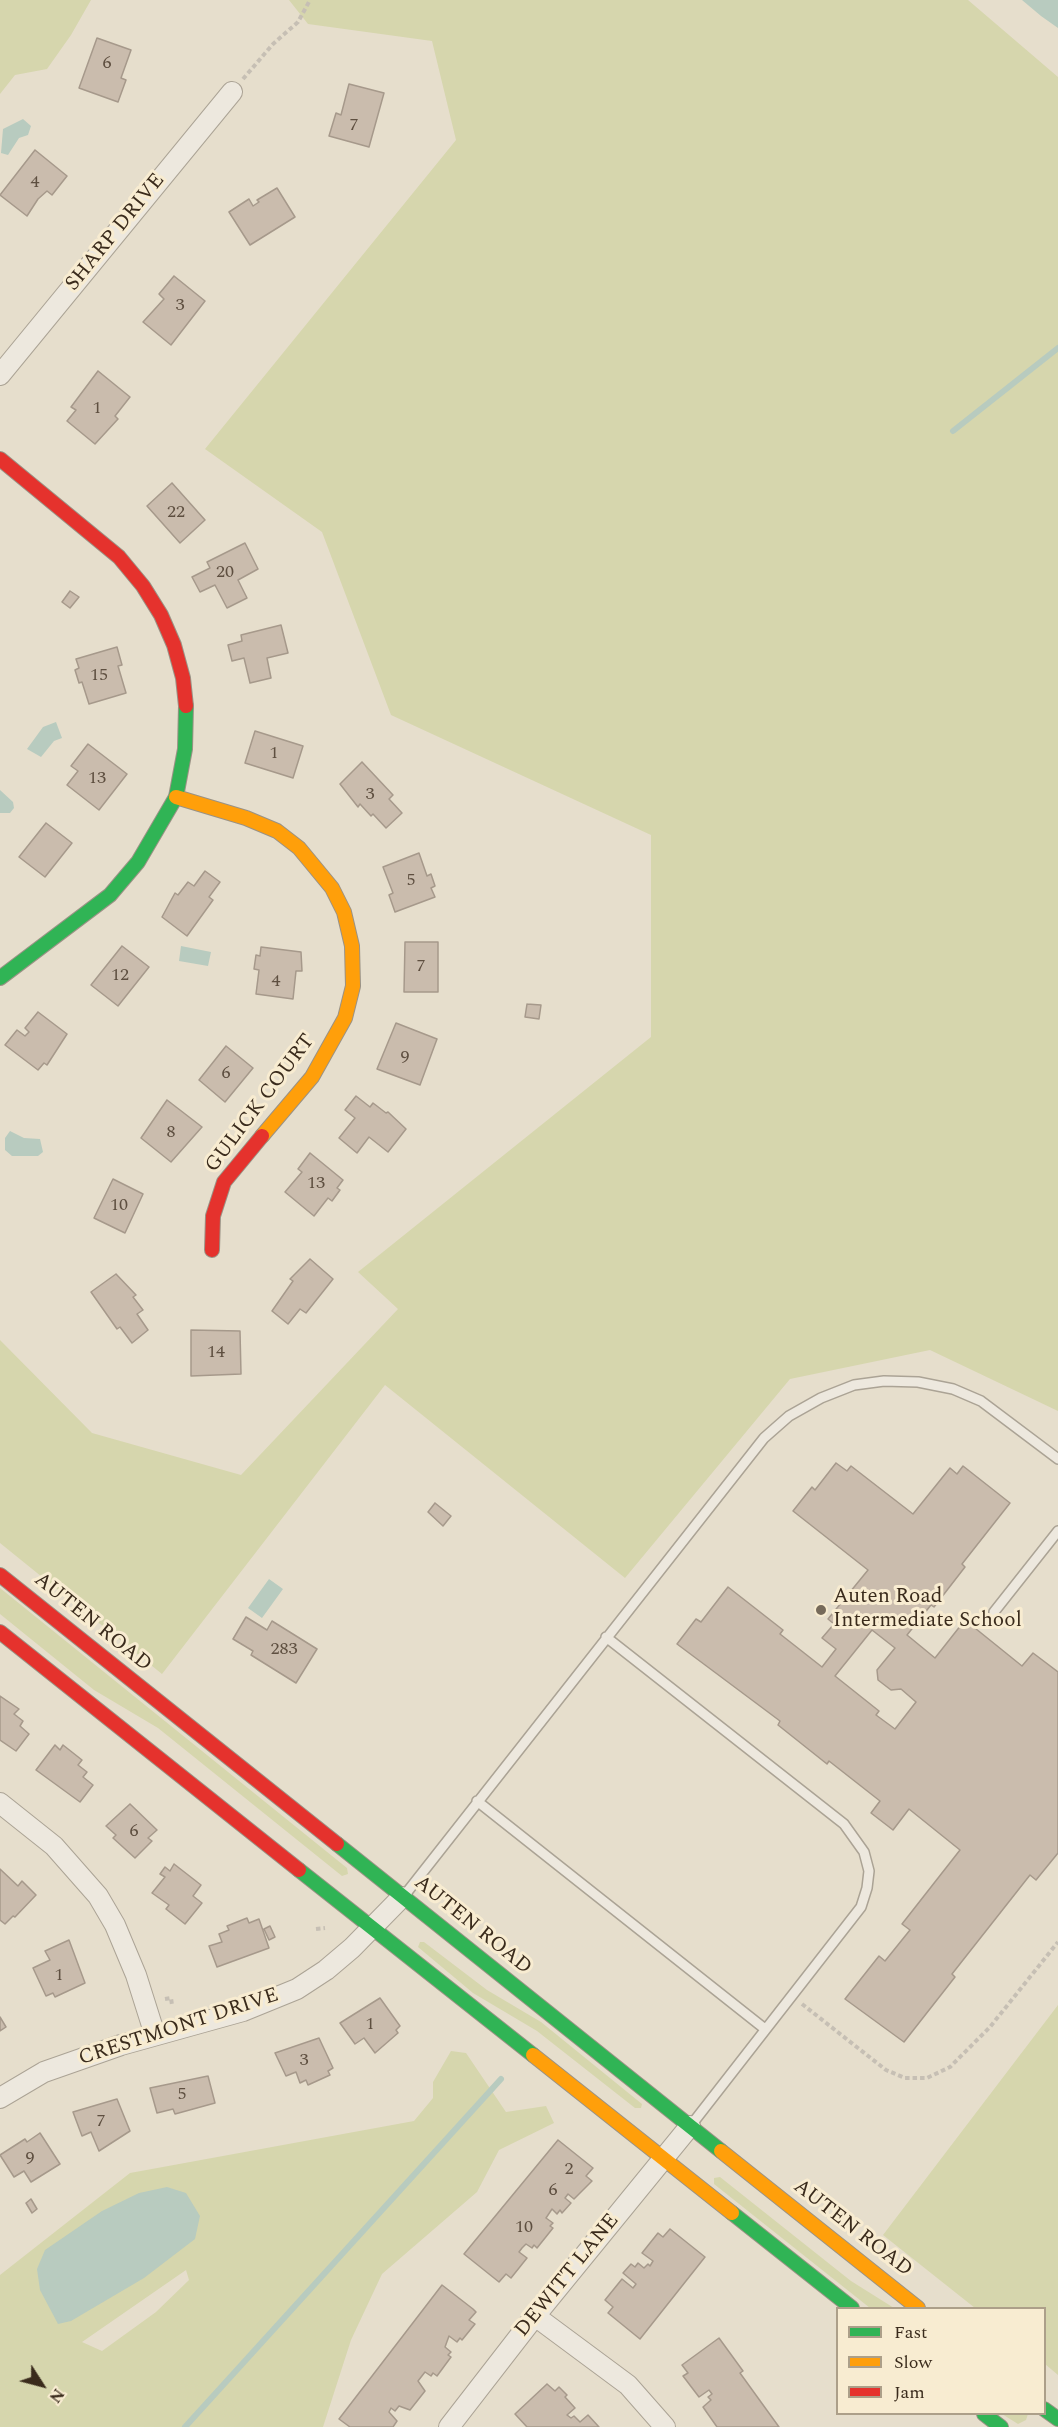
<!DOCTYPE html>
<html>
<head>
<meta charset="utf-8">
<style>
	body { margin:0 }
	#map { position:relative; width:1058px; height:2427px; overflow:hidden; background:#e6decc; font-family:Spectral,serif }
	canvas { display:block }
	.legend { position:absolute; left:836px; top:2307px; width:210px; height:108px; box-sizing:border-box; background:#f8ecd1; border:2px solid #ac9f89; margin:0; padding:8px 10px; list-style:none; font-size:18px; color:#3a2b1c }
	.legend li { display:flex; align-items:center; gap:12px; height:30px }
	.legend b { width:30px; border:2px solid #ac9f89 }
	.north { position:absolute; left:12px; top:2355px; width:60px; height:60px; -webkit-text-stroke:4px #f8ecd1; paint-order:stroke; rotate:126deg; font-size:16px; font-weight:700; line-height:24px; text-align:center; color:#3a2b1c }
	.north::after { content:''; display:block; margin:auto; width:21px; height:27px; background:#3a2b1c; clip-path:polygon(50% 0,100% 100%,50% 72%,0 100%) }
</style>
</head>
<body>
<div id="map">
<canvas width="1058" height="2427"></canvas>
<ul class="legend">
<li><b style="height:8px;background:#30b455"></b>Fast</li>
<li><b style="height:8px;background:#ff9f0a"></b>Slow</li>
<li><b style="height:8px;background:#e5322d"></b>Jam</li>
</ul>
<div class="north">N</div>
</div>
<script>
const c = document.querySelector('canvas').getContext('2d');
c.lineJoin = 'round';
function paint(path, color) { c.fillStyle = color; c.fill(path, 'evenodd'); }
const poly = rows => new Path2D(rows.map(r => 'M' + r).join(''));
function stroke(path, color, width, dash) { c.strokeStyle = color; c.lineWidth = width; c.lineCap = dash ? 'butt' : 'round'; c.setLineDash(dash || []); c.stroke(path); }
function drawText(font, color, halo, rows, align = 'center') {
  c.font = font + ' Spectral,serif'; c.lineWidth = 6; c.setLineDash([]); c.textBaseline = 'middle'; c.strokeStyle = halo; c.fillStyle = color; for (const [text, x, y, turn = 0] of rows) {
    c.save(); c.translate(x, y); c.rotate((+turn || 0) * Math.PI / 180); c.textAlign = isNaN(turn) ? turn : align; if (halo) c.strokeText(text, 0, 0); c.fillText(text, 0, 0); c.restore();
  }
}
const green = poly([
	[0,0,91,0,71,35,47,69,15,75,0,94],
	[289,0,968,0,1058,77,1058,1411,930,1350,790,1379,625,1578,385,1385,162,1674,0,1543,0,1340,92,1433,241,1475,398,1309,358,1272,651,1037,651,835,391,715,322,532,205,449,456,140,432,41,308,24],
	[0,1588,347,1868,348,1874,342,1876,158,1728,94,1690,0,1614],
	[420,1942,424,1942,487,1990,541,2022,642,2104,641,2108,635,2108,537,2031,473,1993,418,1947],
	[1058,2005,1058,2375,1045,2364,1044,2308,975,2308,883,2235],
	[451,2051,466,2053,506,2112,546,2106,554,2123,499,2150,477,2192,382,2274,351,2340,323,2427,0,2427,0,2275,130,2173,414,2121,433,2098,433,2082],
	[186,2270,189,2280,156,2312,102,2351,82,2342],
	[720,2177,851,2281,894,2308,870,2308,714,2184,714,2178],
	[1002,2414,1028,2414,1026,2420,1018,2424]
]);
const water = poly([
	[1022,0,1058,0,1058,28,1041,16],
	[23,119,31,126,28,135,19,138,8,155,1,153,3,129],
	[56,722,62,738,54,741,41,757,27,749,43,727],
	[0,790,13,802,14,808,10,813,0,813],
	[181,946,211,952,208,966,179,961],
	[10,1131,24,1138,40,1139,43,1152,38,1156,12,1156,5,1150,5,1138],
	[269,1579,283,1589,262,1618,248,1608],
	[167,2187,186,2193,200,2216,195,2239,144,2278,71,2321,58,2324,40,2290,37,2269,45,2250,102,2211,139,2193]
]);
const stream = poly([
	[953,431,1058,348],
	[185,2427,501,2079]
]);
const building = poly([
	[97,38,131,50,121,78,126,80,118,102,79,88,97,38],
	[349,84,384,93,369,147,329,136,336,113,341,115,349,84],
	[35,150,67,176,52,195,47,191,38,199,27,216,0,195,35,150],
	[277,188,295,217,250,245,229,212,249,199,253,206,259,202,257,200,277,188],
	[174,276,205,301,171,345,143,322,164,299,159,294,174,276],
	[98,371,130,397,115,416,118,419,95,444,67,421,76,410,71,407,98,371],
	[172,483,205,520,180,543,147,506,172,483],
	[245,543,258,569,238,580,247,598,227,608,215,585,200,592,192,577,210,568,207,562,245,543],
	[70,591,79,597,70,608,62,602,70,591],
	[281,625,288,653,267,658,271,678,250,683,244,658,232,661,228,645,242,641,241,635,281,625],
	[117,647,122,665,118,666,126,693,89,704,82,682,79,683,75,670,79,668,76,659,117,647],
	[255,731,303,746,293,778,245,763,255,731],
	[88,744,127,774,99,810,67,785,78,771,71,766,88,744],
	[362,762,393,795,389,799,402,813,386,828,373,814,371,816,360,804,358,807,340,784,362,762],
	[46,823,72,843,45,877,19,857,46,823],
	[419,853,427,876,431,874,435,886,431,888,435,897,395,912,389,895,393,893,383,867,419,853],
	[205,871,220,882,209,897,213,900,187,936,162,917,175,893,178,895,188,882,194,886,205,871],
	[405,942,438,942,438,992,404,992,405,942],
	[122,946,149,967,118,1006,91,985,122,946],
	[261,947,301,952,302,971,296,971,293,999,256,994,259,970,254,969,256,955,260,956,261,947],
	[527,1004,541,1005,539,1019,525,1017,527,1004],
	[38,1012,67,1034,47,1065,44,1063,38,1070,5,1045,17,1030,25,1036,29,1032,25,1028,38,1012],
	[396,1023,437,1039,420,1085,377,1069,396,1023],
	[226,1046,253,1068,225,1102,199,1080,226,1046],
	[356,1096,370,1107,373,1103,386,1113,388,1112,406,1129,388,1152,369,1137,357,1153,339,1138,355,1118,345,1110,356,1096],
	[167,1100,202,1127,171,1162,141,1138,167,1100],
	[310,1153,343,1180,337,1188,340,1190,332,1201,328,1198,314,1216,285,1192,302,1172,298,1169,310,1153],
	[113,1179,143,1194,125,1233,94,1218,113,1179],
	[310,1259,333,1279,306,1313,300,1309,288,1324,272,1311,293,1281,290,1279,310,1259],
	[116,1274,136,1295,133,1297,143,1310,137,1314,148,1330,132,1343,120,1327,117,1329,91,1292,116,1274],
	[191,1330,240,1331,241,1374,191,1376,191,1330],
	[836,1463,847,1471,851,1466,913,1514,950,1468,957,1474,963,1466,1010,1503,962,1564,965,1567,934,1607,931,1605,907,1635,935,1658,965,1620,1022,1666,1033,1653,1058,1672,1058,1853,1036,1880,1030,1875,952,1974,955,1977,904,2042,845,1999,879,1956,885,1961,910,1930,902,1924,960,1850,909,1809,893,1830,871,1813,880,1801,829,1761,827,1764,778,1725,780,1721,677,1644,696,1619,701,1622,728,1587,783,1630,780,1634,822,1667,836,1649,822,1638,834,1624,828,1619,868,1570,793,1511,812,1487,815,1490,836,1463],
	[872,1630,895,1648,877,1670,878,1680,891,1690,901,1689,916,1702,895,1729,876,1715,879,1711,835,1676,872,1630],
	[435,1503,451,1516,443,1526,428,1512,435,1503],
	[246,1617,267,1630,272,1621,317,1649,296,1683,251,1655,253,1651,233,1639,246,1617],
	[0,1696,19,1709,14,1714,23,1721,20,1726,29,1734,16,1751,0,1740,0,1696],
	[55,1745,60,1750,63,1745,82,1760,78,1765,87,1772,83,1777,93,1785,80,1802,36,1770,55,1745],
	[130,1804,157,1830,148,1838,152,1841,135,1858,113,1838,116,1835,106,1826,130,1804],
	[174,1864,201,1885,193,1896,202,1903,185,1924,166,1909,169,1905,152,1893,165,1877,160,1874,165,1867,170,1871,174,1864],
	[0,1869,18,1886,22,1881,36,1895,15,1917,13,1916,5,1924,0,1920,0,1869],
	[247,1918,249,1923,259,1919,269,1948,217,1967,209,1946,222,1942,219,1934,229,1930,227,1926,247,1918],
	[270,1926,275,1937,269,1940,264,1929,270,1926],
	[69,1940,85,1983,55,1997,53,1993,46,1996,33,1968,50,1960,45,1951,69,1940],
	[380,1998,400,2026,396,2030,398,2033,375,2053,364,2038,355,2044,340,2023,380,1998],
	[0,2017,6,2027,0,2031,0,2017],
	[319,2038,333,2068,328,2071,330,2075,308,2085,306,2080,300,2083,296,2072,286,2076,275,2053,319,2038],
	[208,2076,215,2103,175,2114,173,2109,157,2113,150,2088,208,2076],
	[117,2099,130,2131,99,2151,91,2132,82,2136,73,2112,117,2099],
	[40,2133,60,2164,31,2182,24,2171,14,2177,0,2155,25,2139,27,2142,40,2133],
	[558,2140,593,2168,586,2176,592,2181,574,2199,568,2194,565,2198,571,2203,562,2213,560,2210,557,2214,552,2209,546,2218,553,2223,550,2226,553,2228,537,2248,534,2245,532,2248,526,2244,522,2248,519,2252,527,2258,511,2278,506,2274,499,2282,464,2254,558,2140],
	[31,2199,37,2209,32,2213,26,2203,31,2199],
	[670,2229,705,2257,640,2339,608,2313,613,2307,605,2300,622,2279,633,2288,636,2284,623,2273,631,2264,635,2267,638,2263,644,2268,648,2264,650,2266,653,2261,642,2253,658,2233,663,2237,670,2229],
	[442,2285,473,2309,476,2312,469,2320,475,2324,462,2340,460,2338,457,2342,449,2336,445,2347,451,2352,448,2355,451,2357,437,2376,433,2373,431,2376,425,2372,418,2381,425,2391,410,2410,399,2406,395,2411,391,2408,389,2412,397,2421,393,2427,350,2427,339,2419,442,2285],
	[719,2338,743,2371,740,2373,779,2427,717,2427,703,2407,711,2400,708,2397,712,2394,709,2390,699,2397,683,2376,688,2373,682,2365,719,2338],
	[547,2384,555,2391,559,2387,567,2395,565,2397,575,2408,567,2415,571,2418,574,2416,580,2422,588,2415,599,2427,527,2427,515,2414,547,2384]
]);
const path = poly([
	[243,79,273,44,298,22,310,0],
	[316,1929,325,1928],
	[165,1999,171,1998,172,2005],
	[802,2004,886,2070,905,2078,927,2078,950,2067,990,2027,1058,1942]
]);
const lane = poly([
	[994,1612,1058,1531],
	[606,1637,844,1824,864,1852,869,1871,867,1888,861,1907,692,2124],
	[477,1801,765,2029],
	[404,1896,764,1438,789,1416,821,1398,854,1385,884,1381,918,1382,953,1389,981,1401,1058,1459]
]);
const street = poly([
	[0,375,232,92],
	[0,1803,54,1846,98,1896,115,1925,136,1975,155,2035],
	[0,2098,44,2072,121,2045,243,2011,297,1989,326,1970,352,1948,402,1897],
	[535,2316,628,2385,665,2427],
	[449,2427,535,2316,690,2126]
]);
const fast = poly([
	[0,978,110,895,138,862,176,797,185,749,186,706],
	[337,1844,721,2151],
	[299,1870,533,2055],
	[732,2213,852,2308],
	[1044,2409,1058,2419],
	[984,2414,1001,2427]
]);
const slow = poly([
	[176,797,246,818,277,831,299,848,332,888,344,912,352,946,353,986,345,1018,312,1077,262,1136],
	[533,2055,732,2213],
	[721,2151,918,2308]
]);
const jam = poly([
	[0,459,119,557,143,586,161,615,174,645,183,678,186,706],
	[212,1250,213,1216,224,1182,262,1136],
	[0,1575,337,1844],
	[0,1632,299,1870]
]);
const markers = [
	[821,1610,6,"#766a5a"]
];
const numberNames = [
	["6",107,64],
	["7",354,126],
	["4",35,183],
	["3",180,306],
	["1",97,409],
	["22",176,513],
	["20",225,573],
	["15",99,676],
	["1",274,754],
	["13",97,779],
	["3",370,795],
	["5",411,881],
	["7",421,967],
	["12",120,976],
	["4",276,982],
	["9",405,1058],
	["6",226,1074],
	["8",171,1133],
	["13",316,1184],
	["10",119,1206],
	["14",216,1353],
	["283",284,1650],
	["6",134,1832],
	["1",59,1976],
	["1",370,2025],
	["3",304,2061],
	["5",182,2095],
	["7",101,2122],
	["9",30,2159],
	["2",569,2170],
	["6",553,2191],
	["10",524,2228]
];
const streetNames = [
	["SHARP DRIVE",116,233,-51],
	["GULICK COURT",261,1104,-53],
	["AUTEN ROAD",92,1623,39],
	["AUTEN ROAD",472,1926,39],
	["CRESTMONT DRIVE",179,2028,-18],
	["AUTEN ROAD",852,2229,38],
	["DEWITT LANE",568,2276,-51]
];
const poiNames = [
	["Auten Road",833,1598],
	["Intermediate School",833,1622]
];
paint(green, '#d6d6ad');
paint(water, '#b8cbbf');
stroke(stream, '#b8cbbf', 6);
paint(building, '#cabcad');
stroke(building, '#a6998b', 1.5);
stroke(lane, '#aba395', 12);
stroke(street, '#aba395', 22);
stroke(fast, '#9a9285', 16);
stroke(slow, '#9a9285', 16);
stroke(jam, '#9a9285', 16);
stroke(path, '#c6bfb4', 4, [4.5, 3]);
stroke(lane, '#ede8de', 9);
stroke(street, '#ede8de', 20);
stroke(fast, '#30b455', 14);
stroke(slow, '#ff9f0a', 14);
stroke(jam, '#e5322d', 14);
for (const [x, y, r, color] of markers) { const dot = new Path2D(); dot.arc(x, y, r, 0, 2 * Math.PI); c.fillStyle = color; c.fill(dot); stroke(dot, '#f8ecd1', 2); }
drawText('18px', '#5e4f40', null, numberNames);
drawText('21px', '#3a2b1c', '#f8ecd1', streetNames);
drawText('21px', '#3a2b1c', '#f8ecd1', poiNames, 'left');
</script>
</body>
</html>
